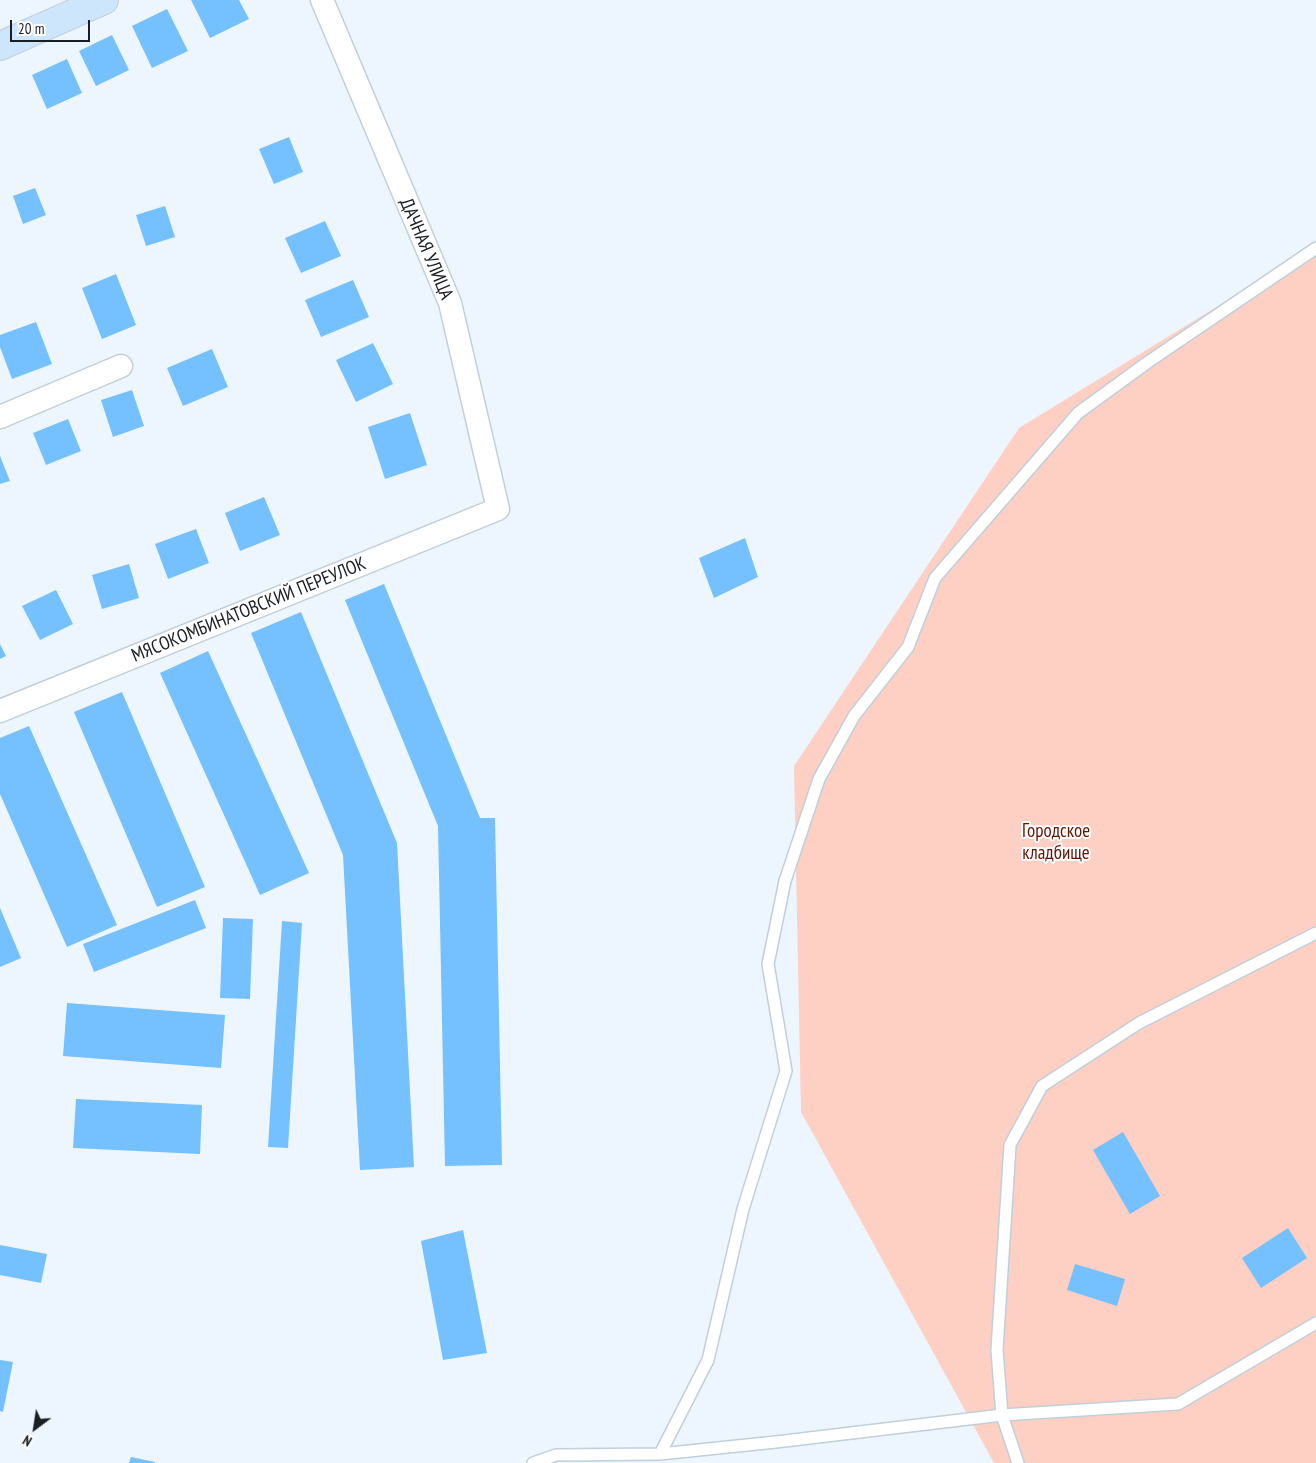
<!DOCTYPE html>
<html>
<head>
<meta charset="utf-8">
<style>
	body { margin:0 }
	#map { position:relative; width:1316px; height:1463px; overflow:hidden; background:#edf6ff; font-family:"PT Sans Narrow",sans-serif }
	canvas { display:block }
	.north { position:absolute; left:10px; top:1403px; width:50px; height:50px; -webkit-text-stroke:4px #fff; paint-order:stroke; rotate:211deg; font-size:14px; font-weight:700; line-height:20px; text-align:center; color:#1a1f24 }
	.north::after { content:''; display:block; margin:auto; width:18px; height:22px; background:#1a1f24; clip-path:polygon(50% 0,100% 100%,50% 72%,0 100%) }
	.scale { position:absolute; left:10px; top:20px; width:80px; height:22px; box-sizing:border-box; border:2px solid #1a1f24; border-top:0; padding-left:6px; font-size:15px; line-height:18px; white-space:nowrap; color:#1a1f24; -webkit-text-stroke:4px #fff; paint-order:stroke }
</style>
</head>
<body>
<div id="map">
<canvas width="1316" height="1463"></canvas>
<div class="north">N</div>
<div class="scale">20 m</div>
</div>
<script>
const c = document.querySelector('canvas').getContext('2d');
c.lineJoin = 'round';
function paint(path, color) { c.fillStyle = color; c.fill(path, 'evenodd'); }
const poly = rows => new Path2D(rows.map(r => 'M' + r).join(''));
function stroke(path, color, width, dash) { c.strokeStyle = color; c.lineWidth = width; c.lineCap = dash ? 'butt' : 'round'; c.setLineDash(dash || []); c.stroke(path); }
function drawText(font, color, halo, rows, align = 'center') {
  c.font = font + ' "PT Sans Narrow",sans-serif'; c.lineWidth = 4; c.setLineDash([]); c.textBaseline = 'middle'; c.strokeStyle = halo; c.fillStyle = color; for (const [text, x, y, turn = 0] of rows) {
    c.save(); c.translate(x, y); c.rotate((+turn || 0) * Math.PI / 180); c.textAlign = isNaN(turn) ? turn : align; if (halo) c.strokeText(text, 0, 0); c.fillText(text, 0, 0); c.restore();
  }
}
const green = poly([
	[1316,246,1316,1463,994,1463,801,1112,794,766,1019,428]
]);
const building = poly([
	[191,0,239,0,249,19,210,38],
	[167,9,188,51,152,68,132,26],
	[112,35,129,70,96,86,79,51],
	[67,59,82,93,47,109,32,75],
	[289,137,303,172,274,184,259,149],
	[35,188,46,215,23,224,13,196],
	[165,206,175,237,146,246,136,215],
	[325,221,341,256,301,273,285,238],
	[116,274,136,325,102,339,82,288],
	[353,280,369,317,321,337,305,300],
	[36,322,52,364,12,379,0,347,0,335],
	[373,343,393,384,356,402,336,360],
	[212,349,228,387,183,406,167,368],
	[132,390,144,426,113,437,101,400],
	[410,413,427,465,385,479,368,427],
	[68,419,81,451,46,465,33,433],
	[0,456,10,481,0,484],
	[264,497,280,535,240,551,225,513],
	[196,529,209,563,168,579,155,544],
	[745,538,758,577,714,598,699,558],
	[129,564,139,598,102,609,92,575],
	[384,584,480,818,495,818,502,1165,445,1166,438,826,345,600],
	[56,590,73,624,40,640,22,606],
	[301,612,397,843,414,1167,360,1170,343,855,251,633],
	[0,644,6,656,0,659],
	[208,651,309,873,260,895,160,673],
	[122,692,205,887,157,907,74,712],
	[29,726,117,925,67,947,0,794,0,738],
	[195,900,206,928,94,972,83,944],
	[0,908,21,958,0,967],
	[223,918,253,919,250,999,220,998],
	[282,921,302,923,288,1148,268,1147],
	[67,1003,225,1015,221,1068,63,1056],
	[76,1099,202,1105,200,1154,73,1148],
	[1123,1132,1160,1196,1130,1214,1093,1150],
	[1288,1228,1307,1258,1261,1288,1242,1258],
	[463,1230,487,1353,443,1360,421,1241],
	[0,1245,47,1254,41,1283,0,1275],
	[1075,1264,1125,1279,1117,1306,1067,1290],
	[0,1360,13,1362,3,1412,0,1411],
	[131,1457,155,1462,155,1463,129,1463]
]);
const lane = poly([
	[660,1454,708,1360,743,1209,786,1071,768,964,785,881,819,779,854,716,908,647,935,578,1078,413,1148,362,1316,248],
	[533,1463,556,1455,660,1454,776,1442,1002,1415,1178,1404,1316,1323],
	[1018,1463,1002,1415,997,1350,1010,1145,1042,1086,1139,1023,1316,933]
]);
const street = poly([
	[0,417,121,366],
	[0,711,498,509,450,303,322,0]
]);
const secondary = poly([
	[0,46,104,0]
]);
const streetNames = [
	["ДАЧНАЯ УЛИЦА",426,249,67],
	["МЯСОКОМБИНАТОВСКИЙ ПЕРЕУЛОК",249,610,-22]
];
const parkNames = [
	["Городское",1056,832],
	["кладбище",1056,854]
];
paint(green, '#fecfc3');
paint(building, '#75c0fe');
stroke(lane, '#c0cfdc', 14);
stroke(street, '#c0cfdc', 25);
stroke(secondary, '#c0cfdc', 30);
stroke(lane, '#fff', 11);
stroke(street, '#fff', 22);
stroke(secondary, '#cde6fb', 28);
drawText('19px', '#1a1f24', '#fff', streetNames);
drawText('19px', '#631300', '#fff', parkNames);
</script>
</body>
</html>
